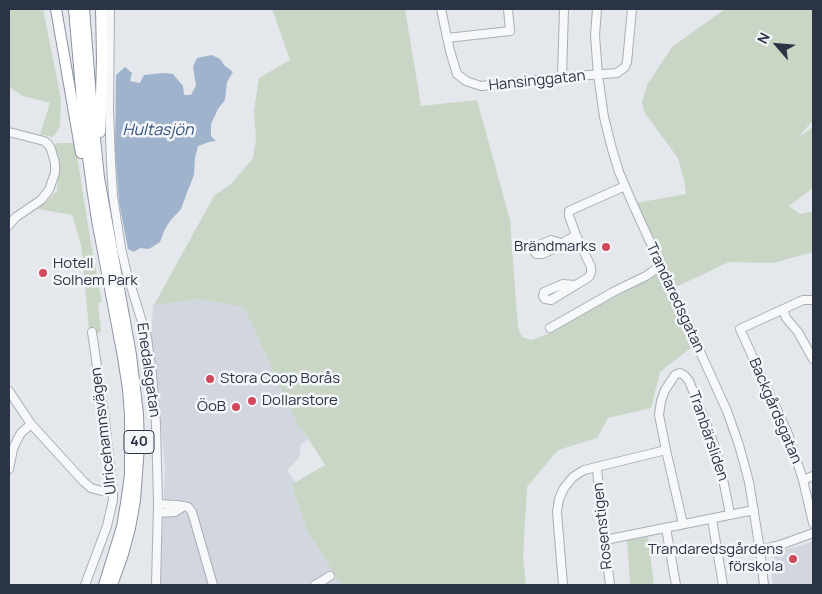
<!DOCTYPE html>
<html>
<head>
<meta charset="utf-8">
<style>
	body { margin:0 }
	#map { position:relative; width:822px; height:594px; overflow:hidden; background:#e4e7ec; font-family:Manrope,sans-serif }
	canvas { display:block }
	.frame { position:absolute; inset:0; border:10px solid #2b3445; pointer-events:none }
	.north { position:absolute; left:752px; top:20px; width:50px; height:50px; -webkit-text-stroke:4px #f4f6f9; paint-order:stroke; rotate:297deg; font-size:14px; font-weight:700; line-height:20px; text-align:center; color:#2b3445 }
	.north::after { content:''; display:block; margin:auto; width:18px; height:22px; background:#2b3445; clip-path:polygon(50% 0,100% 100%,50% 72%,0 100%) }
</style>
</head>
<body>
<div id="map">
<canvas width="822" height="594"></canvas>
<div class="frame"></div>
<div class="north">N</div>
</div>
<script>
const c = document.querySelector('canvas').getContext('2d');
c.lineJoin = 'round';
function paint(path, color) { c.fillStyle = color; c.fill(path, 'evenodd'); }
const poly = rows => new Path2D(rows.map(r => 'M' + r).join(''));
function stroke(path, color, width, dash) { c.strokeStyle = color; c.lineWidth = width; c.lineCap = dash ? 'butt' : 'round'; c.setLineDash(dash || []); c.stroke(path); }
function drawText(font, color, halo, rows, align = 'center') {
  c.font = font + ' Manrope,sans-serif'; c.lineWidth = 5; c.setLineDash([]); c.textBaseline = 'middle'; c.strokeStyle = halo; c.fillStyle = color; for (const [text, x, y, turn = 0] of rows) {
    c.save(); c.translate(x, y); c.rotate((+turn || 0) * Math.PI / 180); c.textAlign = isNaN(turn) ? turn : align; if (halo) c.strokeText(text, 0, 0); c.fillText(text, 0, 0); c.restore();
  }
}
const built = poly([
	[199,299,244,307,298,426,309,439,301,444,299,458,287,470,296,483,291,486,307,530,341,585,160,585,165,467,156,371,151,335,153,305],
	[813,541,813,585,773,585,771,564,774,555,781,550,804,545]
]);
const green = poly([
	[9,9,43,9,61,99,60,127,56,133,52,137,40,134,50,103,23,96,9,87,10,80,9,75],
	[272,9,405,9,421,106,477,100,510,220,518,328,522,337,531,340,548,334,578,316,653,277,667,267,656,241,645,223,636,203,686,194,684,180,678,158,644,112,642,102,647,85,672,47,725,9,811,9,813,11,813,120,798,138,813,127,813,188,789,206,800,214,813,211,813,252,773,263,729,262,676,287,702,339,660,372,651,408,608,418,597,438,558,450,527,487,523,557,526,585,341,585,307,530,291,485,325,465,306,435,298,426,244,307,199,299,154,305,214,196,231,184,253,158,256,139,254,111,259,78,290,60],
	[58,143,75,143,89,232,102,302,98,303,101,331,90,340,81,245,72,215,38,209,57,191,58,168,54,145],
	[648,537,654,585,630,585,627,540]
]);
const water = poly([
	[212,55,220,59,225,66,233,72,227,82,225,100,218,109,211,124,211,136,216,141,209,142,198,146,195,158,194,175,188,190,181,209,170,221,165,229,160,242,149,249,140,248,134,252,128,249,119,202,115,149,116,75,125,67,132,73,130,81,140,83,144,75,163,73,173,74,183,86,184,95,191,95,196,85,193,67,197,58]
]);
const minor = poly([
	[110,9,109,111,111,163,113,196,121,248,126,270,147,338,152,374,156,424,158,504,156,585],
	[441,9,450,51,457,74,466,81,481,86,562,77,617,73,625,67,627,62,632,9],
	[597,9,595,35,598,75,604,117,612,149,619,172,631,200,727,411,739,445,749,482,760,550,764,585],
	[447,38,510,31,508,9],
	[562,77,564,9],
	[9,132,44,141,48,144,51,149,55,163,55,173,49,190,41,200,16,217,9,225],
	[561,243,551,240,537,246,534,250,536,254,542,254,549,251,576,235],
	[575,285,563,284,544,292,543,296,545,299,551,300,589,277,591,272,591,267,576,235,569,216,569,211,625,186],
	[813,300,803,300,740,329,788,434,803,480,813,523],
	[783,309,786,318,798,332,813,359],
	[550,328,615,291,646,276,660,266],
	[9,391,31,424,83,481,91,488,102,491,113,492],
	[597,468,600,504,610,585],
	[9,469,13,449,17,440,21,433,31,424],
	[803,480,813,476],
	[158,504,176,505,188,507,192,512,213,585],
	[158,513,175,512,184,506],
	[712,519,723,585],
	[683,524,666,450,659,415,661,401,665,390,675,375,680,373,684,375,689,381,704,418,715,447,723,479,730,514],
	[666,528,676,585],
	[605,540,754,510],
	[760,550,783,544,813,533],
	[85,585,107,526,113,500,113,492,105,421,92,332],
	[315,585,330,576],
	[563,585,557,512,559,499,564,488,573,477,584,470,666,450]
]);
const highway = poly([
	[56,9,81,153],
	[74,9,85,135,92,187,97,220,123,357,128,389,130,415,130,474,127,497,122,527,104,585],
	[84,9,91,98,99,178,131,355,138,414,139,446,135,500,130,528,123,554,112,585],
	[100,132,102,59,101,9]
]);
const markers = [
	[606,247,5,"#d1495b"],
	[43,273,5,"#d1495b"],
	[210,379,5,"#d1495b"],
	[252,401,5,"#d1495b"],
	[236,407,5,"#d1495b"],
	[793,559,5,"#d1495b"]
];
const shields = [
	[139,442,30]
];
const shieldNames = [
	["40",139,442]
];
const streetNames = [
	["Hansinggatan",537,81,-6],
	["Trandaredsgatan",675,298,65],
	["Enedalsgatan",148,370,82],
	["Backgårdsgatan",775,411,67],
	["Ulricehamnsvägen",104,431,-97],
	["Tranbärsliden",708,436,71],
	["Rosenstigen",603,526,-96]
];
const poiNames = [
	["Brändmarks",596,247],
	["Hotell",53,264,"left"],
	["Solhem Park",53,281,"left"],
	["Stora Coop Borås",220,379,"left"],
	["Dollarstore",262,401,"left"],
	["ÖoB",226,407],
	["Trandaredsgårdens",783,550],
	["förskola",783,567]
];
const waterNames = [
	["Hultasjön",158,131]
];
paint(built, '#d2d6de');
paint(green, '#c9d6c5');
paint(water, '#9fb4cc');
stroke(minor, '#a9aeb7', 10);
stroke(highway, '#8b94a3', 12);
stroke(minor, '#f7f8fa', 8);
stroke(highway, '#fff', 10);
for (const [x, y, r, color] of markers) { const dot = new Path2D(); dot.arc(x, y, r, 0, 2 * Math.PI); c.fillStyle = color; c.fill(dot); stroke(dot, '#f4f6f9', 2); }
for (const [x, y, w] of shields) { const box = new Path2D(); box.roundRect(x - w / 2, y - 11.5, w, 23, 4); c.fillStyle = '#f4f6f9'; c.fill(box); stroke(box, '#2b3445', 1); }
drawText('bold 14px', '#2b3445', null, shieldNames);
drawText('15px', '#2b3445', '#f4f6f9', streetNames);
drawText('15px', '#2b3445', '#f4f6f9', poiNames, 'right');
drawText('italic 16px', '#34527a', '#f4f6f9', waterNames);
</script>
</body>
</html>
